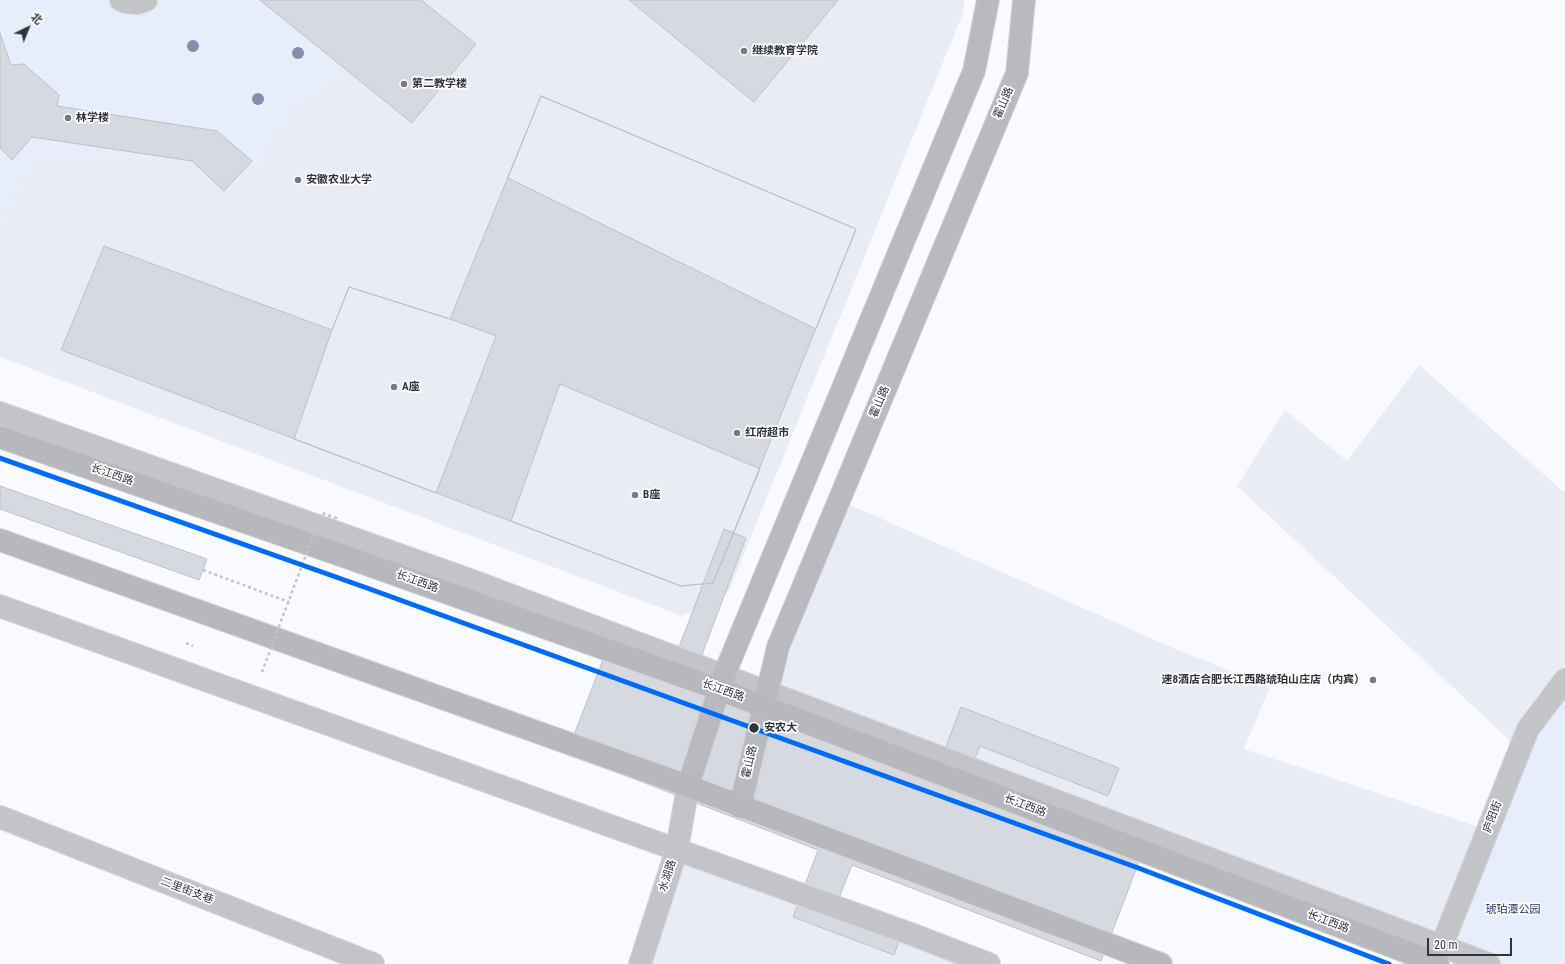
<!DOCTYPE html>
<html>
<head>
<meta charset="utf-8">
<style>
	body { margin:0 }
	#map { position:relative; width:1565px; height:964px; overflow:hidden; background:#f8fafd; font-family:"Roboto Condensed","Noto Sans SC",sans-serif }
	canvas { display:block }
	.north { position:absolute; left:8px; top:8px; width:40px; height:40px; -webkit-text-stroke:3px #fff; paint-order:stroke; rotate:43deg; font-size:11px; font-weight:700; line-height:16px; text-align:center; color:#30333e }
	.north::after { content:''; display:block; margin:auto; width:14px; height:18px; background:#30333e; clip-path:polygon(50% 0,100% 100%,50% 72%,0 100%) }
	.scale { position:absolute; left:1427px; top:938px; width:85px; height:18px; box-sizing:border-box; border:2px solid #30333e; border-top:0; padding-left:5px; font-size:12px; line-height:14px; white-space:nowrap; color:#30333e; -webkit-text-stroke:3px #fff; paint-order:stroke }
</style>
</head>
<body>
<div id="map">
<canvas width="1565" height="964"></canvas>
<div class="north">北</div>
<div class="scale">20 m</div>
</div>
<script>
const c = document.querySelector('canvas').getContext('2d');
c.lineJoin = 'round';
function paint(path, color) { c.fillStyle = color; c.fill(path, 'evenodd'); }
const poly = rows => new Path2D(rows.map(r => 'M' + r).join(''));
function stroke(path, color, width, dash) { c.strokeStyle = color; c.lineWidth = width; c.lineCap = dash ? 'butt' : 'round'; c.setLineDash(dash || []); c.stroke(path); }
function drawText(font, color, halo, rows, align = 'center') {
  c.font = font + ' "Roboto Condensed","Noto Sans SC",sans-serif'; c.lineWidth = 3.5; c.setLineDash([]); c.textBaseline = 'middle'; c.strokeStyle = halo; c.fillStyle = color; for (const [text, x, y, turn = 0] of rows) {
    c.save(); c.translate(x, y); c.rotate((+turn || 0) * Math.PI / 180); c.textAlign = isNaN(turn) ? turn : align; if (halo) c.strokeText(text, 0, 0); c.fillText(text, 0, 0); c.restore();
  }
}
const built = poly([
	[0,0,965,0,963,13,729,591,682,616,0,357],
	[1419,365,1565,493,1565,680,1520,750,1237,486,1285,410,1347,461],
	[839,500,1173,648,1270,687,1244,749,1488,830,1441,946,767,692],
	[677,849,989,964,640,964]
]);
const green = poly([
	[0,0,293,0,365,58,294,105,258,163,35,154,0,222],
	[1565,680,1565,964,1489,964,1441,946,1488,830]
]);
const building = poly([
	[260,0,421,0,476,44,412,123,260,0],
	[629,0,838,0,754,102,629,0],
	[0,33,11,65,24,64,59,95,57,106,217,131,252,161,224,191,192,161,32,137,12,160,0,148,0,33],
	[541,96,856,229,713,583,681,586,61,350,104,246,332,330,349,287,450,319,541,96],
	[541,96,856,229,816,329,508,178,541,96],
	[349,287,450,319,496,336,436,493,294,439,332,330,349,287],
	[560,384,760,469,713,583,681,586,511,521,560,384],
	[0,486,207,559,199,580,0,509,0,486],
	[724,529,746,538,695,673,938,767,961,707,1119,768,1108,796,980,746,967,778,1145,846,1101,961,852,865,839,898,906,924,894,955,793,917,818,850,567,753,609,644,671,668,724,529]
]);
const path = poly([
	[203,570,289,602],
	[186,643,193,646]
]);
const street = poly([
	[121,0,126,2,137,3,146,0],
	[0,413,473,581,1489,964],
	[0,606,911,934,989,964],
	[0,817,373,964],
	[1436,960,1528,729,1565,680],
	[640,964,677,849,688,786]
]);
const secondary = poly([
	[688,786,724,675,974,71,988,0],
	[740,807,778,647,1017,73,1024,0]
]);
const highway = poly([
	[0,437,346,557,718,689,1438,964],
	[0,540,688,786,1161,964]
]);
const pathBridge = poly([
	[262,672,319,520,334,526,336,518,322,513,320,517,330,520]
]);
const metro1 = poly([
	[0,458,367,588,1141,869,1389,964]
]);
const trees = [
	[193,46],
	[298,53],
	[258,99]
];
const markers = [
	[744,51,4,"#767981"],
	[404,84,4,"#767981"],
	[68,118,4,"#767981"],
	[298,180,4,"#767981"],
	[394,387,4,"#767981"],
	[737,433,4,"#767981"],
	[635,495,4,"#767981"],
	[1373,680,4,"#767981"],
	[754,728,5.5,"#30333e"]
];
const poiNames = [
	["继续教育学院",752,51],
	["第二教学楼",412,84],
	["林学楼",76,118],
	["安徽农业大学",306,180],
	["A座",402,387],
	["红府超市",745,433],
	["B座",643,495],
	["速8酒店合肥长江西路琥珀山庄店（内宾）",1365,680,"right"]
];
const streetNames = [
	["霍山路",1004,103,-67],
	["霍山路",880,402,-67],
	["长江西路",112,475,19],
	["长江西路",417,582,20],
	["长江西路",723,691,20],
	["霍山路",750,762,-77],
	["长江西路",1025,806,21],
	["庐阳街",1493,817,-69],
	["水湖路",668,876,-72],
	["二里街支巷",187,891,21],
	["长江西路",1328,922,21]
];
const stopNames = [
	["安农大",764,728]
];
const parkNames = [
	["琥珀潭公园",1513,910]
];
paint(built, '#e9ecf5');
paint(green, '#e8edfc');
paint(building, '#d6d9df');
stroke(building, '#bec1c7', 1);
stroke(street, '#d5d6da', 24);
stroke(secondary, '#d5d6da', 24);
stroke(highway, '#d5d6da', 24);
stroke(path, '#c2c4c7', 2.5, [3, 3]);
stroke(street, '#c3c4c8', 22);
stroke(secondary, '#b8babf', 22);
stroke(highway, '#b7b8bc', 22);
stroke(pathBridge, '#c2c4c7', 2.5, [3, 3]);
stroke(metro1, '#006bfa', 5);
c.fillStyle = '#868cac';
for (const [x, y] of trees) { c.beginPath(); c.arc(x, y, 6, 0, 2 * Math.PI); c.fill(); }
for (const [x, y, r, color] of markers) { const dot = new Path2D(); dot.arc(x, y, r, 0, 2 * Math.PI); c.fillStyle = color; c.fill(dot); stroke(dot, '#fff', 1.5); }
drawText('bold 11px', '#30333e', '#fff', poiNames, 'left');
drawText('11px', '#30333e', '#fff', streetNames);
drawText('bold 11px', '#30333e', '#fff', stopNames, 'left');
drawText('11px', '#29326a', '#fff', parkNames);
</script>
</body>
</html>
